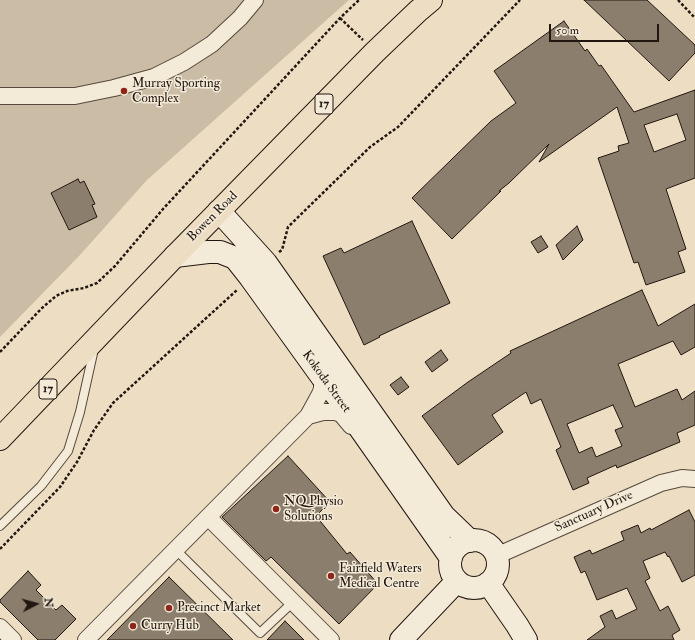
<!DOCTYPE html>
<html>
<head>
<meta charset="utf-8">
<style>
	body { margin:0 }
	#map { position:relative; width:695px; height:640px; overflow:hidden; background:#eddec3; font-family:"IM FELL Double Pica",serif }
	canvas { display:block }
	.north { position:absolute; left:16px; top:584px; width:40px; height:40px; -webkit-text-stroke:3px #f3ead8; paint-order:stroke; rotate:84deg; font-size:11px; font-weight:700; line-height:16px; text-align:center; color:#221710 }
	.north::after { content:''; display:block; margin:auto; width:14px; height:18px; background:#221710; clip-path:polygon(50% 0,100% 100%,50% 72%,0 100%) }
	.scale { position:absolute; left:549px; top:24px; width:110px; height:18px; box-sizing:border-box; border:2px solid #221710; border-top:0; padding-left:5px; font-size:12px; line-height:14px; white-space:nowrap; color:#221710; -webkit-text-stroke:3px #f3ead8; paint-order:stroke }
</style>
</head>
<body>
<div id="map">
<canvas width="695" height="640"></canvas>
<div class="north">N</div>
<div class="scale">50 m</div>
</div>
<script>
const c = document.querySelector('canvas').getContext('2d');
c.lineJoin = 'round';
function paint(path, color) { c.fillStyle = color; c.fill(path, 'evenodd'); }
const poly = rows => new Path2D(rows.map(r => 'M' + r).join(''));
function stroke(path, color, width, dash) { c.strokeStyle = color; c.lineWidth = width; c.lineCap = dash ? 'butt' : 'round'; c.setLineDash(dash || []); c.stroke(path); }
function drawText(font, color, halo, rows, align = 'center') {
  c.font = font + ' "IM FELL Double Pica",serif'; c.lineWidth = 3; c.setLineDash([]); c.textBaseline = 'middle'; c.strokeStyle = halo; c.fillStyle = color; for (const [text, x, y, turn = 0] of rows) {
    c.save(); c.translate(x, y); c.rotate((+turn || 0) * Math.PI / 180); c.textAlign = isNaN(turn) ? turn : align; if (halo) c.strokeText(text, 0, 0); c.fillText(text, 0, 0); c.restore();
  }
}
const green = poly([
	[0,0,349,0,146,181,80,255,0,337]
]);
const building = poly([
	[584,0,647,0,695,45,695,53,669,81,584,0],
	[564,21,585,51,587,49,599,66,601,65,634,112,695,90,695,178,666,189,686,249,678,252,685,272,646,285,638,262,634,263,598,158,619,151,618,146,629,143,617,107,539,162,549,144,509,183,499,191,501,191,452,239,412,198,491,121,516,103,494,71,564,21],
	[677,114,686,140,654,152,644,125,677,114],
	[78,179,80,183,84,181,95,204,92,205,97,217,69,230,51,193,78,179],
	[412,221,450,303,379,336,380,337,364,345,323,256,341,248,344,253,412,221],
	[577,226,583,240,563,260,556,245,577,226],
	[541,236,548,247,538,253,531,242,541,236],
	[642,290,658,326,695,304,695,347,681,355,673,341,618,364,635,407,677,389,682,400,695,391,695,425,677,433,680,442,617,468,616,465,587,478,589,483,573,490,556,450,561,447,541,399,531,404,526,392,492,415,503,432,458,465,422,416,468,382,511,353,510,351,642,290],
	[613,405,623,427,615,430,622,446,596,457,592,447,579,453,567,424,613,405],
	[441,350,448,360,432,372,425,362,441,350],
	[401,377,409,387,398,395,390,385,401,377],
	[288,456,330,502,316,516,347,554,350,552,378,584,339,624,271,557,266,561,222,517,288,456],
	[689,510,695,522,695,575,682,582,669,556,668,557,665,552,643,561,650,578,645,581,660,611,668,606,680,630,672,635,674,640,587,640,605,627,600,616,612,610,616,619,637,609,627,588,597,600,585,571,581,573,574,557,590,550,592,554,624,540,621,532,638,525,641,533,650,528,651,530,689,510],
	[28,571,41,585,36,590,56,610,62,605,76,619,55,640,38,640,0,602,0,600,28,571],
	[169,577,233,640,107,640,169,577],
	[285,621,304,640,267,640,285,621]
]);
const path = poly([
	[678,0,695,18],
	[340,18,363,40],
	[279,252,282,250,288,227,370,147,398,127,520,0],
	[0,352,42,308,56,296,67,291,84,288,97,283,115,266,163,209,340,18,359,0],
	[0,549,60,487,77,462,94,430,113,403,237,290]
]);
const lane = poly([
	[0,526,41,486,68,451,80,412,94,349],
	[176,550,260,633,293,602]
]);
const street = poly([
	[0,96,75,96,114,88,154,77,184,62,212,44,240,18,255,0],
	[308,416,323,412,335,412,341,414,351,426],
	[208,517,331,640],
	[496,556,661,483,682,478,695,479],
	[0,627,13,640],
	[86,640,308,416,320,394,322,389,322,377]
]);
const secondary = poly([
	[219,211,266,263,444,516,470,541],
	[175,256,208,252,220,252,235,258,250,277,322,377,340,400,451,558],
	'450 564a24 24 0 1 1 48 0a24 24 0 1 1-48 0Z',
	[488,583,517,625,526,640],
	[401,640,457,581]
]);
const primary = poly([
	[0,439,175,256,375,52,418,11,431,0]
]);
const markers = [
	[124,91,4,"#8f2418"],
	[276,509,4,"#8f2418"],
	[331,576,4,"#8f2418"],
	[169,608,4,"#8f2418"],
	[133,626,4,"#8f2418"]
];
const shields = [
	[324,104,18],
	[48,389,18]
];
const shieldNames = [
	["17",324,104],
	["17",48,389]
];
const poiNames = [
	["Murray Sporting",132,84],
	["Complex",132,99],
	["NQ Physio",284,502],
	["Solutions",284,517],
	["Fairfield Waters",339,569],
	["Medical Centre",339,584],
	["Precinct Market",177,608],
	["Curry Hub",141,626]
];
const streetNames = [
	["Bowen Road",213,217,-45],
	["Kokoda Street",326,382,54],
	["Sanctuary Drive",594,512,-24]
];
paint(green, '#cabca5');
paint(building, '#8c7e6d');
stroke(building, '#221710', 1);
stroke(lane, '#55493d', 10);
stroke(street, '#55493d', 18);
stroke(secondary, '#221710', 24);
stroke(primary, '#221710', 24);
stroke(path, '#221710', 2.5, [3, 2]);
stroke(lane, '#f3ead8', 8);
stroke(street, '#f3ead8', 16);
stroke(secondary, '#f3ead8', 22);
stroke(primary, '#eddec3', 22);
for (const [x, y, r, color] of markers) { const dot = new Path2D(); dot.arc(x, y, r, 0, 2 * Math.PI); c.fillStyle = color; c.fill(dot); stroke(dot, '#f3ead8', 1.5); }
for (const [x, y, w] of shields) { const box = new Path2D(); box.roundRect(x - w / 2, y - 10, w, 20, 3); c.fillStyle = '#f3ead8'; c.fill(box); stroke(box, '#221710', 1); }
drawText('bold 12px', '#221710', null, shieldNames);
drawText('13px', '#221710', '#f3ead8', poiNames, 'left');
drawText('13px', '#221710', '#f3ead8', streetNames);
</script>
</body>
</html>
